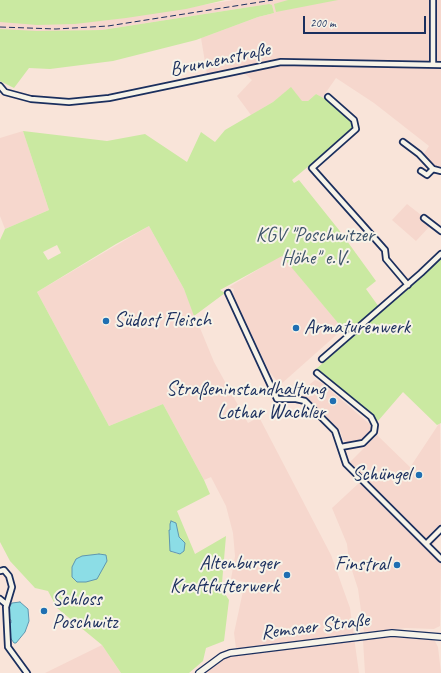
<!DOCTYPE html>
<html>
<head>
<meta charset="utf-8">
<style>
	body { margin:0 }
	#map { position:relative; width:441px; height:673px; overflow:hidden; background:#f9e4d9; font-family:Caveat,sans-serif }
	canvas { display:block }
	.scale { position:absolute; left:303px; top:16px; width:123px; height:18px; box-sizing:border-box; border:2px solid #1b2f5e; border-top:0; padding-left:5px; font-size:12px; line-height:14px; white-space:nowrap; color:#1b2f5e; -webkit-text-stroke:3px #f7f3e8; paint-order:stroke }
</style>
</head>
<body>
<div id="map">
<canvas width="441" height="673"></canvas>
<div class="scale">200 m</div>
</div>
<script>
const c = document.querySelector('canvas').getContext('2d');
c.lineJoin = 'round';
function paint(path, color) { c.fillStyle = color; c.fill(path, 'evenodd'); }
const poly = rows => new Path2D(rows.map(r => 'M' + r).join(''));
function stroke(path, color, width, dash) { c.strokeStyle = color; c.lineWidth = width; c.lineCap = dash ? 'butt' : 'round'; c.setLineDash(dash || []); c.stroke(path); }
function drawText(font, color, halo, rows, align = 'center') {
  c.font = font + ' Caveat,sans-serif'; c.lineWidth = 4; c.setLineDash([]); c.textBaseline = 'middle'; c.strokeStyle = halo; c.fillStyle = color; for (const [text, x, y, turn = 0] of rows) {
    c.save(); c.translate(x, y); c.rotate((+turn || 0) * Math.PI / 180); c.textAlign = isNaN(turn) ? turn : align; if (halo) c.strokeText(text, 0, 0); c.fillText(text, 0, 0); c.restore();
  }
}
const built = poly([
	[234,0,441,0,441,167,432,165,423,155,429,146,374,103,336,78,322,98,316,94,308,101,302,102,291,88,273,102,251,115,237,96,252,80,244,73,208,80,201,38,258,17,274,13,272,7,269,4,102,30,0,33,0,18,101,21],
	[23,131,49,210,5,229,0,216,0,138],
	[407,204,425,218,423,220,430,226,416,241,392,220],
	[149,226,184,289,214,362,248,423,259,417,331,555,350,608,359,673,203,673,224,659,237,656,234,633,245,582,231,579,235,556,233,533,226,506,211,477,204,480,163,404,109,426,37,292],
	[282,255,343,329,280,385,269,371,233,296,234,289,229,287],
	[315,380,322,383,373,427,366,437,354,444,348,443,343,440,340,430,319,409,307,399,297,395],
	[440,422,441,534,429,550,441,564,440,626,434,629,406,628,364,632,358,589,349,561,347,544,332,508,359,483,396,518,401,515,350,462,377,435,413,470,411,466],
	[396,637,425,638,435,641,438,647,441,673,365,673,363,640],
	[102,645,121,673,45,673]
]);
const green = poly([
	[0,0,225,0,186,9,126,18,75,24,37,25,0,22],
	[288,0,338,0,276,12,274,4],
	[269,4,272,5,274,13,258,17,196,40,113,61,50,69,29,68,14,88,0,81,0,29,37,31,102,30],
	[291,87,302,101,308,101,316,94,327,100,349,118,354,126,352,130,292,180,294,183,299,180,339,230,376,281,366,289,379,307,345,336,343,329,282,256,220,290,225,293,194,316,184,289,149,226,116,244,37,292,109,426,163,404,204,480,210,494,177,511,195,554,226,536,222,583,223,591,229,600,224,641,206,648,203,661,189,673,121,673,102,645,57,608,48,591,35,588,10,561,0,542,0,240,5,229,49,210,23,131,107,141,145,134,187,162,201,132,215,142,225,130,273,102],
	[57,245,61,253,48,260,43,252],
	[170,524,177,525,176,530,180,539,178,554,172,552],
	[441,257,441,423,437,425,403,392,378,421,316,369,422,277]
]);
const water = poly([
	[171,521,176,523,179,537,185,543,184,551,180,554,170,551,169,530,170,530,170,524,171,521],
	[99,554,106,555,107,561,97,579,86,582,77,582,72,577,72,567,76,559,82,556,99,554],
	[20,602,28,609,29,621,25,632,16,643,14,643,9,636,8,623,11,623,11,620,8,618,8,609,12,603,20,602]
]);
const minor = poly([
	[433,65,433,0],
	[0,86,5,92,31,99,69,102,109,98,281,62,441,65],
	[328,97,354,120,356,129,312,168,385,250,386,259,408,285],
	[403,142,419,154,433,169],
	[421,171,427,175,433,169,441,171],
	[424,218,441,231],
	[228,293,277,399,296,399,305,401,335,431,346,464,441,559],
	[322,359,421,273,441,254],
	[317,373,371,417,375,425,374,432,363,443,341,447],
	[426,544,441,529],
	[0,571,4,570,9,576,12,587,6,607,8,647,27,673],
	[0,599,6,604]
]);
const tertiary = poly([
	[199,673,222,656,230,653,392,633,441,637]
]);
const rail = poly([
	[0,27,56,29,108,26,273,0]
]);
const markers = [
	[106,321,4,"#1f6fb2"],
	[296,328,4,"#1f6fb2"],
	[333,401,4,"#1f6fb2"],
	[419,475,4,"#1f6fb2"],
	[397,565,4,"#1f6fb2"],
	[287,575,4,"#1f6fb2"],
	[44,611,4,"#1f6fb2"]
];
const streetNames = [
	["Brunnenstraße",220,60,-12],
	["Remsaer Straße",315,627,-7]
];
const parkNames = [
	["KGV \"Poschwitzer",315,236],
	["Höhe\" e.V.",315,259]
];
const poiNames = [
	["Südost Fleisch",114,321,"left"],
	["Armaturenwerk",304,328,"left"],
	["Straßeninstandhaltung",325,390],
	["Lothar Wachler",325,413],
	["Schüngel",411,475],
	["Altenburger",279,564],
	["Kraftfutterwerk",279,587],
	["Finstral",389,565],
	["Schloss",52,600,"left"],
	["Poschwitz",52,623,"left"]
];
paint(built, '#f6d7cd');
paint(green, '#cae9a1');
paint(water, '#8cdde6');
stroke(water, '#5f97b0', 1);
stroke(minor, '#1b2f5e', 8);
stroke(tertiary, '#1b2f5e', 8);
stroke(minor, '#f7f3e8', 4.5);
stroke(tertiary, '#f7f3e8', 5.5);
stroke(rail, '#1b2f5e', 1, [6, 3]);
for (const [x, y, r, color] of markers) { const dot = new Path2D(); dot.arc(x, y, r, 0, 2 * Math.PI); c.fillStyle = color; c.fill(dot); stroke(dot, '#f7f3e8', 1.5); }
drawText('20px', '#1b2f5e', '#f7f3e8', streetNames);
drawText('20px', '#3e546b', '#f7f3e8', parkNames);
drawText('20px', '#1b2f5e', '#f7f3e8', poiNames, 'right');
</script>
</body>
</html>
